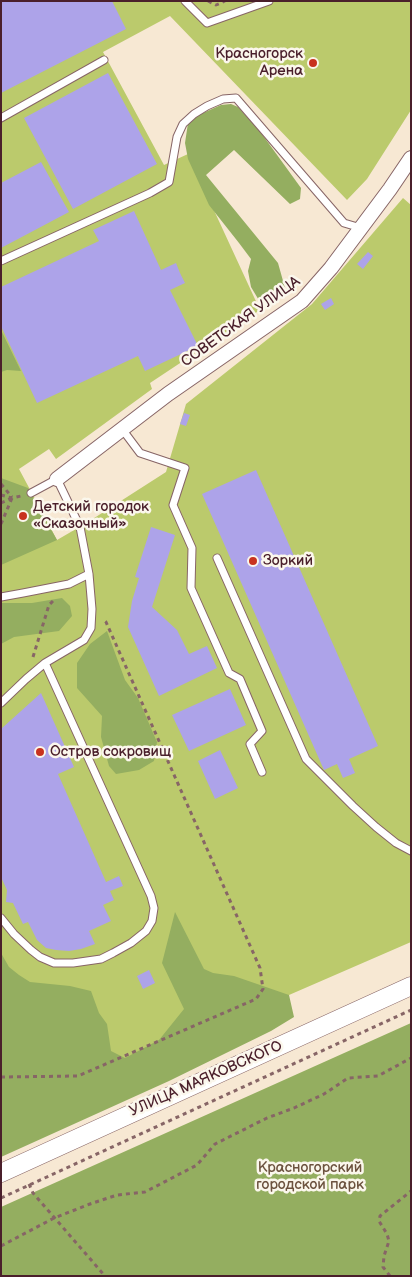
<!DOCTYPE html>
<html>
<head>
<meta charset="utf-8">
<style>
	body { margin:0 }
	#map { position:relative; width:412px; height:1277px; overflow:hidden; background:#f7e8d3; font-family:"Balsamiq Sans",sans-serif }
	canvas { display:block }
	.frame { position:absolute; inset:0; border:2px solid #4a1f2b; pointer-events:none }
</style>
</head>
<body>
<div id="map">
<canvas width="412" height="1277"></canvas>
<div class="frame"></div>
</div>
<script>
const c = document.querySelector('canvas').getContext('2d');
c.lineJoin = 'round';
function paint(path, color) { c.fillStyle = color; c.fill(path, 'evenodd'); }
const poly = rows => new Path2D(rows.map(r => 'M' + r).join(''));
function stroke(path, color, width, dash) { c.strokeStyle = color; c.lineWidth = width; c.lineCap = dash ? 'butt' : 'round'; c.setLineDash(dash || []); c.stroke(path); }
function drawText(font, color, halo, rows, align = 'center') {
  c.font = font + ' "Balsamiq Sans",sans-serif'; c.lineWidth = 5; c.setLineDash([]); c.textBaseline = 'middle'; c.strokeStyle = halo; c.fillStyle = color; for (const [text, x, y, turn = 0] of rows) {
    c.save(); c.translate(x, y); c.rotate((+turn || 0) * Math.PI / 180); c.textAlign = isNaN(turn) ? turn : align; if (halo) c.strokeText(text, 0, 0); c.fillText(text, 0, 0); c.restore();
  }
}
const green = poly([
	[1,1,411,1,411,110,367,179,347,200,170,16,103,52,164,165,188,154,260,310,150,383,152,389,56,459,49,449,19,469,57,540,88,522,166,472,186,404,312,304,403,198,411,205,411,942,289,995,1,1117]
]);
const forest = poly([
	[231,104,238,107,259,130,301,188,300,199,290,204,234,150,206,175,278,263,285,288,263,307,251,287,248,271,251,259,239,243,209,205,188,159,185,143,188,123,194,117,221,105],
	[1,330,21,371,7,370,1,372],
	[1,478,28,488,57,540,1,565],
	[62,598,70,606,72,616,59,631,14,637,1,644,1,603,32,603],
	[107,631,125,680,138,698,157,742,154,761,139,770,116,774,109,766,101,737,102,716,77,688,77,663,90,644],
	[175,912,204,969,213,973,234,976,289,995,294,1017,271,1031,169,1081,1,1157,1,953,9,967,19,975,30,982,70,986,91,991,99,1013,107,1024,111,1051,125,1058,159,1040,184,1009,162,963],
	[411,1023,411,1276,1,1276,1,1207]
]);
const building = poly([
	[1,1,112,1,126,29,1,93],
	[108,73,157,164,73,209,24,118],
	[41,162,69,212,1,248,1,183],
	[134,211,161,270,176,263,180,273,185,283,170,290,198,346,145,371,138,356,37,403,1,326,1,287,99,241,93,230],
	[368,252,373,256,363,269,357,264],
	[331,298,334,304,325,310,321,304],
	[184,413,190,415,186,426,180,424],
	[256,470,378,746,349,759,355,773,343,778,337,764,324,770,202,494],
	[151,527,175,535,152,607,177,630,189,654,207,646,217,668,159,696,128,627,132,601,139,578,135,577],
	[230,689,246,725,189,751,172,715],
	[41,693,74,767,58,774,106,882,119,876,123,886,110,891,114,900,103,905,111,921,89,931,95,944,81,949,69,951,56,950,46,948,37,940,28,922,23,924,13,903,6,902,7,890,1,877,1,729],
	[220,750,238,788,215,799,198,761],
	[149,970,155,983,143,989,137,976]
]);
const path = poly([
	[208,1,216,5,225,1],
	[1,484,12,497],
	[1,495,12,498,21,496],
	[1,503,12,498],
	[1,524,12,498],
	[33,657,49,605,54,600],
	[1,1077,78,1076,256,999,263,989,260,968,106,622,103,619],
	[29,1184,33,1193,105,1276],
	[1,1198,411,1010],
	[1,1246,54,1218,90,1204,117,1195,145,1192,197,1165,215,1144,267,1118,294,1108,324,1094,348,1078,378,1076,411,1058],
	[390,1276,383,1267,384,1256,389,1241,387,1234,379,1221,380,1216,411,1191]
]);
const service = poly([
	[185,1,207,23,269,1],
	[1,118,104,60],
	[1,261,150,193,169,182,177,137,183,124,194,114,207,106,223,99,236,98,344,223,361,228],
	[122,429,140,453,185,468,173,505,192,548,191,588,229,673,240,679,262,731,250,744,262,772],
	[217,558,306,759,353,806,376,827,396,843,411,851],
	[1,597,23,593,69,584,89,574],
	[1,703,26,679,45,663,84,640,91,628,92,609,89,574,80,527,57,479,31,493],
	[1,918,14,934,31,950,40,957,54,963,73,963,101,959,113,953,131,943,146,931,152,921,154,908,151,896,45,663]
]);
const minor = poly([
	[57,479,168,394,302,301,331,268,390,189,411,158]
]);
const tertiary = poly([
	[1,1173,411,986]
]);
const markers = [
	[313,63,5,"#c8321e"],
	[23,516,5,"#c8321e"],
	[253,561,5,"#c8321e"],
	[40,752,5,"#c8321e"]
];
const poiNames = [
	["Красногорск",303,54,"right"],
	["Арена",303,71,"right"],
	["Детский городок",33,507],
	["«Сказочный»",33,524],
	["Зоркий",263,561],
	["Остров сокровищ",50,752]
];
const streetNames = [
	["СОВЕТСКАЯ УЛИЦА",241,322,-36],
	["УЛИЦА МАЯКОВСКОГО",206,1079,-24]
];
const parkNames = [
	["Красногорский",310,1168],
	["городской парк",310,1185]
];
paint(green, '#bbca6c');
paint(forest, '#94ae60');
paint(building, '#ada3e9');
stroke(service, '#876566', 9);
stroke(minor, '#876566', 16);
stroke(tertiary, '#876566', 19);
stroke(path, '#876566', 3, [4, 4]);
stroke(service, '#fff', 7);
stroke(minor, '#fff', 14);
stroke(tertiary, '#fff', 18);
for (const [x, y, r, color] of markers) { const dot = new Path2D(); dot.arc(x, y, r, 0, 2 * Math.PI); c.fillStyle = color; c.fill(dot); stroke(dot, '#fbf7ec', 2); }
drawText('15px', '#4a1f2b', '#fbf7ec', poiNames, 'left');
drawText('15px', '#4a1f2b', '#fbf7ec', streetNames);
drawText('15px', '#6c523e', '#fbf7ec', parkNames);
</script>
</body>
</html>
